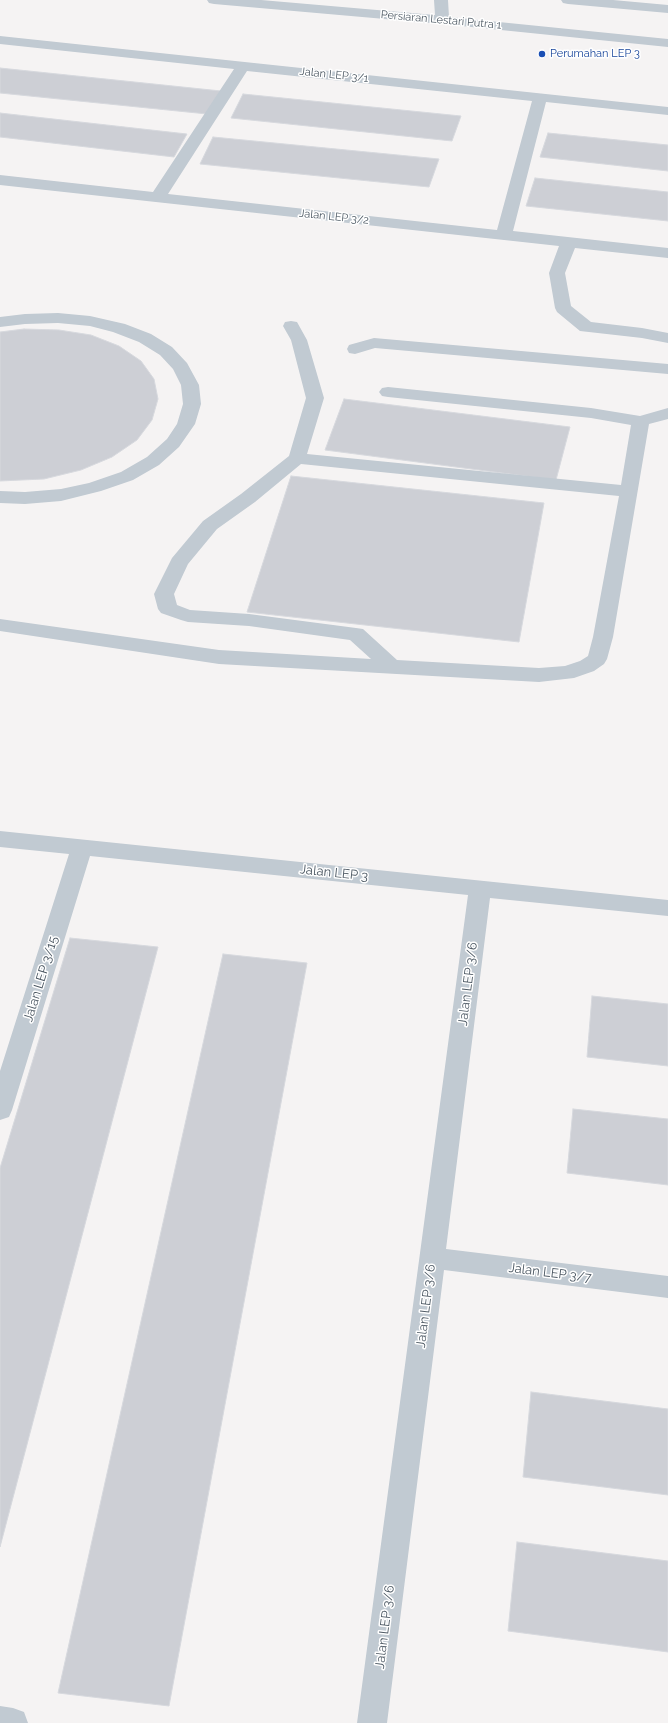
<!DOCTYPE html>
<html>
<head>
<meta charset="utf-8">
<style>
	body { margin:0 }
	canvas { display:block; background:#f5f3f3 }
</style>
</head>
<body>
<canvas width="668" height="1723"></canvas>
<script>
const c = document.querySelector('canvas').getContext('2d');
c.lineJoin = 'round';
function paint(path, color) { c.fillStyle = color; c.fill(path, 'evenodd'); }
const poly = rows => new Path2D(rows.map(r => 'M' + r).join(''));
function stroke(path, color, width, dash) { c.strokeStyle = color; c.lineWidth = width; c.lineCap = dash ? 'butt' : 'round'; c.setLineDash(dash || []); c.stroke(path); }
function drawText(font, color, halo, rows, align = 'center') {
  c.font = font + ' Raleway,sans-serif'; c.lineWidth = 3; c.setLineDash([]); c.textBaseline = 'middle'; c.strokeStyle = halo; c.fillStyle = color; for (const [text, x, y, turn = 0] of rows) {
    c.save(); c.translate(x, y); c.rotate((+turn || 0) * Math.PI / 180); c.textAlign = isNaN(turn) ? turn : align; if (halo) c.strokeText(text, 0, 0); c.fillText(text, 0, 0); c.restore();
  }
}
const building = poly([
	[0,68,221,91,207,114,0,93,0,68],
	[243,94,461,116,452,141,231,118,243,94],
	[0,113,187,134,174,157,0,137,0,113],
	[548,133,668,145,668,171,540,157,548,133],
	[213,137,439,159,429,187,200,164,213,137],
	[535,178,668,192,668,221,526,206,535,178],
	[24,329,59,330,91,335,119,346,141,361,154,379,158,399,152,420,137,440,112,457,81,470,44,479,0,481,0,332,24,329],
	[344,399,570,427,556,480,325,450,344,399],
	[291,476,544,503,519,642,247,612,291,476],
	[70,938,158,947,0,1547,0,1168,70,938],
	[223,954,307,963,169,1706,58,1693,223,954],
	[592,996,668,1004,668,1066,587,1057,592,996],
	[573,1109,668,1119,668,1185,567,1173,573,1109],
	[531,1392,668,1409,668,1495,523,1477,531,1392],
	[517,1542,668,1561,668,1652,508,1631,517,1542]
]);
const minor = poly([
	[207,0,261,0,435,15,434,0,448,0,449,17,668,39,668,47,442,24,214,4,209,3,207,0],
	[561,0,613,0,668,5,668,13,568,4,563,3,561,0],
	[0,36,668,107,668,115,546,102,513,231,668,248,668,258,575,248,565,273,571,306,591,322,642,328,668,333,668,343,642,338,580,331,557,312,555,308,549,273,559,246,0,185,0,175,153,192,234,69,0,44,0,36],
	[247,71,532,101,497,230,168,194,247,71],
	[58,313,90,316,125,324,151,334,172,347,187,363,199,385,201,404,195,424,179,447,159,465,133,480,101,491,61,501,25,504,0,503,0,491,25,492,61,489,89,483,121,472,147,457,167,439,177,424,183,404,181,385,173,369,160,355,139,342,113,332,90,326,58,323,25,324,0,327,0,317,25,314,58,313],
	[291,321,297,322,307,340,324,398,307,454,621,485,631,425,591,418,388,397,382,396,379,392,382,388,388,387,591,408,640,416,668,408,668,419,649,424,613,637,607,659,604,664,594,671,574,678,539,682,219,664,0,631,0,619,219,650,371,659,350,640,249,626,188,622,181,620,161,613,158,609,154,594,172,558,203,521,241,494,289,456,306,398,291,340,283,326,285,322,291,321],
	[301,464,619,496,593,637,588,656,580,661,565,666,539,668,397,660,363,629,356,628,249,614,190,610,177,605,174,594,188,564,217,529,255,502,301,464],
	[374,338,668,364,668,374,375,348,355,354,349,353,347,349,349,345,374,338],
	[0,831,668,900,668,916,490,898,446,1249,668,1276,668,1298,444,1270,387,1723,357,1723,468,895,90,856,12,1110,9,1117,0,1120,0,1071,69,854,0,847,0,831],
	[0,1706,13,1708,24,1712,28,1723,0,1723,0,1706]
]);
const markers = [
	[542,54,4,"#1a4fb4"]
];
const farStreetnames = [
	["Persiaran Lestari Putra 1",441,20,5],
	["Jalan LEP 3/1",334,75,6],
	["Jalan LEP 3/2",334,217,6]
];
const farTransitnames = [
	["Perumahan LEP 3",550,54]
];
const streetNames = [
	["Jalan LEP 3",334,873,6],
	["Jalan LEP 3/15",41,979,-73],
	["Jalan LEP 3/6",468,984,-83],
	["Jalan LEP 3/7",550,1273,7],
	["Jalan LEP 3/6",426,1306,-83],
	["Jalan LEP 3/6",385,1627,-83]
];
paint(building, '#cdcfd5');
stroke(building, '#d7d9de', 1);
paint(minor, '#c1cad2');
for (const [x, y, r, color] of markers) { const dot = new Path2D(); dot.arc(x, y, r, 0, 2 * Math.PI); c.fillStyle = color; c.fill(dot); stroke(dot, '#fff', 1.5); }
drawText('11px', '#4a5661', '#fff', farStreetnames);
drawText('11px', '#164399', '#fff', farTransitnames, 'left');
drawText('13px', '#4a5661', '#fff', streetNames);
</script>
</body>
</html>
